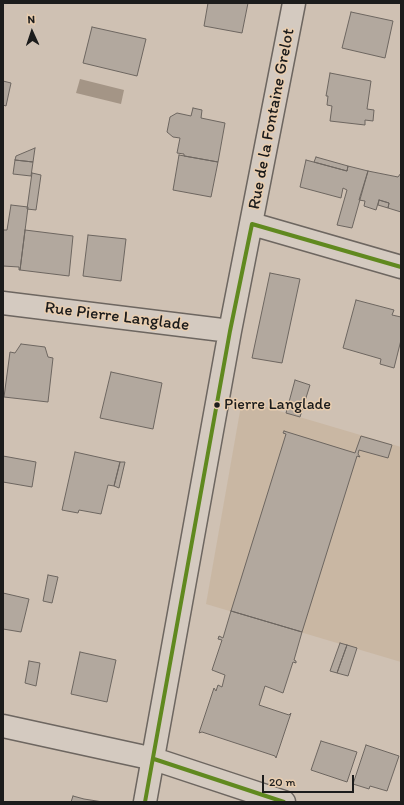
<!DOCTYPE html>
<html>
<head>
<meta charset="utf-8">
<style>
	body { margin:0 }
	#map { position:relative; width:404px; height:805px; overflow:hidden; background:#cfc1b3; font-family:Itim,sans-serif }
	canvas { display:block }
	.frame { position:absolute; inset:0; border:4px solid #1c1c1c; pointer-events:none }
	.north { position:absolute; left:12px; top:12px; width:40px; height:40px; -webkit-text-stroke:3px #e8cdaf; paint-order:stroke; rotate:357deg; font-size:11px; font-weight:700; line-height:16px; text-align:center; color:#1c1c1c }
	.north::after { content:''; display:block; margin:auto; width:14px; height:18px; background:#1c1c1c; clip-path:polygon(50% 0,100% 100%,50% 72%,0 100%) }
	.scale { position:absolute; left:262px; top:775px; width:92px; height:18px; box-sizing:border-box; border:2px solid #1c1c1c; border-top:0; padding-left:5px; font-size:12px; line-height:14px; white-space:nowrap; color:#1c1c1c; -webkit-text-stroke:3px #e8cdaf; paint-order:stroke }
</style>
</head>
<body>
<div id="map">
<canvas width="404" height="805"></canvas>
<div class="frame"></div>
<div class="north">N</div>
<div class="scale">20 m</div>
</div>
<script>
const c = document.querySelector('canvas').getContext('2d');
c.lineJoin = 'round';
function paint(path, color) { c.fillStyle = color; c.fill(path, 'evenodd'); }
const poly = rows => new Path2D(rows.map(r => 'M' + r).join(''));
function stroke(path, color, width, dash) { c.strokeStyle = color; c.lineWidth = width; c.lineCap = dash ? 'butt' : 'round'; c.setLineDash(dash || []); c.stroke(path); }
function drawText(font, color, halo, rows, align = 'center') {
  c.font = font + ' Itim,sans-serif'; c.lineWidth = 3; c.setLineDash([]); c.textBaseline = 'middle'; c.strokeStyle = halo; c.fillStyle = color; for (const [text, x, y, turn = 0] of rows) {
    c.save(); c.translate(x, y); c.rotate((+turn || 0) * Math.PI / 180); c.textAlign = isNaN(turn) ? turn : align; if (halo) c.strokeText(text, 0, 0); c.fillText(text, 0, 0); c.restore();
  }
}
const built = poly([
	[242,400,401,447,401,662,206,604]
]);
const water = poly([
	[80,79,124,90,121,104,76,93]
]);
const building = poly([
	[208,3,248,3,242,33,204,26,208,3],
	[351,12,393,21,385,58,342,48,351,12],
	[92,27,146,39,137,76,83,63,92,27],
	[330,73,371,81,367,109,374,110,373,121,365,120,365,125,330,121,332,106,327,105,328,96,326,96,330,73],
	[3,81,11,83,6,106,3,105,3,81],
	[193,108,202,110,201,118,225,123,218,162,184,156,184,154,177,153,180,138,173,137,167,132,170,117,177,113,191,116,193,108],
	[35,148,33,162,15,160,16,156,35,148],
	[179,155,218,162,211,197,173,190,179,155],
	[316,157,348,166,347,171,314,162,316,157],
	[15,160,33,162,31,176,13,174,15,160],
	[306,160,347,171,348,166,368,171,352,228,337,225,347,190,343,188,341,198,300,187,306,160],
	[368,171,398,177,401,173,401,212,388,208,389,203,379,200,376,210,364,206,365,201,359,200,368,171],
	[32,173,41,175,36,210,27,209,32,173],
	[379,200,389,203,388,208,378,205,379,200],
	[11,205,28,207,20,270,19,270,19,267,3,266,3,230,7,230,11,205],
	[25,230,73,236,69,276,20,270,25,230],
	[88,235,126,239,121,281,83,276,88,235],
	[270,273,300,279,282,363,252,358,270,273],
	[356,300,394,310,392,315,401,317,401,340,394,368,380,364,381,359,343,348,356,300],
	[21,344,45,347,48,357,53,358,48,402,4,397,10,352,15,353,21,344],
	[111,372,162,383,153,429,100,418,111,372],
	[295,380,310,385,300,417,286,413,295,380],
	[284,431,355,453,361,436,392,445,388,458,359,450,358,454,360,457,357,456,302,632,231,611,286,434,283,433,284,431],
	[75,452,120,462,114,486,108,485,101,514,79,510,78,513,62,510,75,452],
	[3,456,36,462,32,487,3,482,3,456],
	[120,462,125,462,119,488,114,486,120,462],
	[48,575,58,577,52,603,43,601,48,575],
	[3,593,29,599,21,632,3,629,3,593],
	[231,611,302,632,294,660,296,661,296,663,293,662,283,693,265,686,259,705,289,715,291,713,276,758,275,756,202,732,199,733,214,688,216,691,218,685,222,687,225,675,212,670,222,640,218,639,219,636,223,638,231,611],
	[340,643,347,645,337,673,330,671,340,643],
	[347,645,357,648,348,676,337,673,347,645],
	[80,652,116,660,107,702,71,694,80,652],
	[29,661,40,663,36,686,25,683,29,661],
	[321,741,357,752,347,782,311,770,321,741],
	[366,745,399,756,387,791,370,786,369,789,353,784,366,745],
	[73,796,84,799,103,802,71,802,73,796]
]);
const minor = poly([
	[252,224,401,267],
	[3,303,230,331],
	[3,726,154,759,284,802],
	[145,802,230,331,294,3]
]);
const bus1 = poly([
	[154,759,284,802],
	[145,802,230,331,252,224,401,267]
]);
const markers = [
	[217,405,3.5,"#1c1c1c"]
];
const busNames = [
	["Pierre Langlade",224,405]
];
const streetNames = [
	["Rue de la Fontaine Grelot",272,119,-79],
	["Rue Pierre Langlade",117,317,7]
];
paint(built, '#c9b7a3');
paint(water, '#a49586');
paint(building, '#b2a89e');
stroke(building, '#6d6660', 1);
stroke(minor, '#6d6660', 25);
stroke(minor, '#d4cac0', 22);
stroke(bus1, '#60891f', 4);
for (const [x, y, r, color] of markers) { const dot = new Path2D(); dot.arc(x, y, r, 0, 2 * Math.PI); c.fillStyle = color; c.fill(dot); stroke(dot, '#e8cdaf', 1.5); }
drawText('16px', '#1c1c1c', '#e8cdaf', busNames, 'left');
drawText('17px', '#1c1c1c', '#e8cdaf', streetNames);
</script>
</body>
</html>
